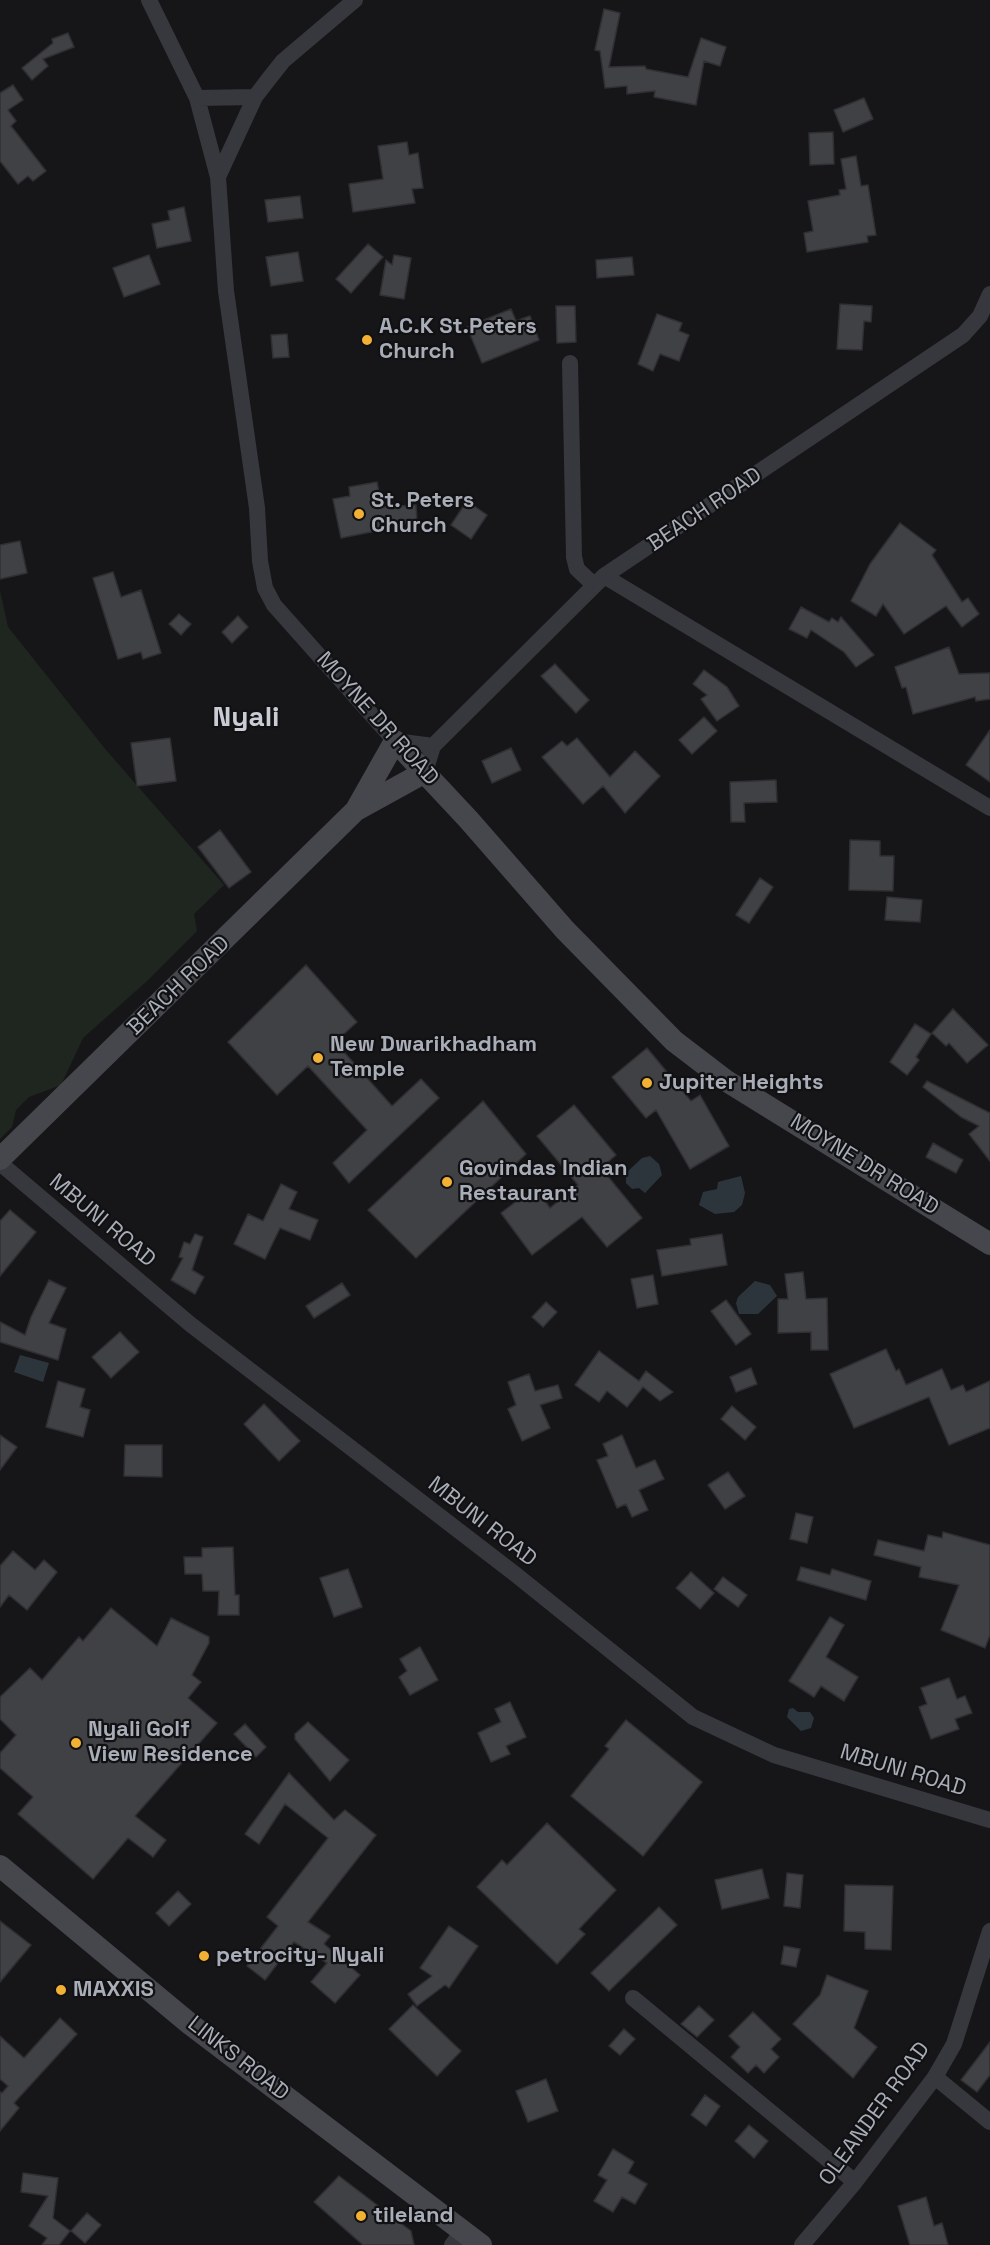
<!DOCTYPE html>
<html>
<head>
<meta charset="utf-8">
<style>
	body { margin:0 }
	canvas { display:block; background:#161618 }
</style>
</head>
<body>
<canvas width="990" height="2245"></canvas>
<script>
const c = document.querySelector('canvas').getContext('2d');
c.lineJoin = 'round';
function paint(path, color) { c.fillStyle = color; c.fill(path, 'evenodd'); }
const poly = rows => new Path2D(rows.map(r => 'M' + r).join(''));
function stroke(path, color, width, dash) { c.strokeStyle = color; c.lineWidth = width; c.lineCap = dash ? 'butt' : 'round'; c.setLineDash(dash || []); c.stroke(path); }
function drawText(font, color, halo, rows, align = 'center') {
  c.font = font + ' "Space Grotesk",sans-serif'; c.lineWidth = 4.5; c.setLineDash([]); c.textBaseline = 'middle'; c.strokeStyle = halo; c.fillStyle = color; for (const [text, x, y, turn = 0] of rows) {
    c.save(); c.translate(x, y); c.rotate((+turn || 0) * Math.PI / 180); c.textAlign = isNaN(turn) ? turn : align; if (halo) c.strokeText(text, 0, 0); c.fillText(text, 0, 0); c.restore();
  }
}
const green = poly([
	[0,591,8,627,106,750,224,885,194,914,197,931,146,982,83,1038,61,1085,29,1097,16,1110,12,1127,0,1139]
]);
const water = poly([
	[650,1156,659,1164,662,1175,645,1193,639,1188,632,1189,626,1183,626,1173,642,1158],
	[741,1176,745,1193,742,1205,734,1212,715,1214,699,1205,703,1192,717,1189,718,1182],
	[755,1281,770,1285,777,1296,758,1314,739,1314,736,1303,738,1297],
	[20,1355,49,1363,43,1382,14,1372],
	[793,1708,798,1712,810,1712,814,1718,811,1728,801,1731,787,1717,789,1709]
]);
const building = poly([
	[604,9,620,13,609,67,645,66,646,69,688,77,701,38,726,47,720,66,704,61,696,105,654,97,655,91,627,94,627,86,605,88,600,51,595,50,604,9],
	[68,33,74,47,43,59,48,66,32,80,22,68,53,43,52,39,68,33],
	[13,85,23,100,8,110,16,121,11,126,46,171,33,181,28,176,18,184,0,161,0,93,13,85],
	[864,98,873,119,843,132,834,110,864,98],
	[833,132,834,164,810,165,809,133,833,132],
	[407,142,409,155,418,153,423,188,412,189,415,203,353,212,349,184,383,179,378,146,407,142],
	[856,156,861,186,868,185,876,235,867,236,868,242,807,252,804,233,813,231,808,201,840,195,839,190,846,189,841,159,856,156],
	[300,196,303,218,268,222,265,200,300,196],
	[184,207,191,241,157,248,152,224,170,220,168,211,184,207],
	[368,244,383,257,351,293,336,279,368,244],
	[298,252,303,281,271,286,266,257,298,252],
	[149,255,160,284,124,297,113,268,149,255],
	[394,255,411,258,404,299,380,295,386,260,392,265,394,255],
	[632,257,634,275,597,278,596,260,632,257],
	[840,304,872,306,871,322,864,321,862,350,837,349,840,304],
	[556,306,575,306,576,342,557,343,556,306],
	[511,309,516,321,530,316,539,340,482,363,467,327,511,309],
	[657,314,682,323,679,331,689,335,679,361,660,354,653,371,638,364,657,314],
	[287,334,289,357,273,358,271,335,287,334],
	[377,482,382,507,416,505,417,523,385,525,386,529,341,538,333,499,350,496,349,487,377,482],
	[467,501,487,515,471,539,451,525,467,501],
	[900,523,936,550,932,555,962,602,968,598,979,614,962,627,946,606,904,634,883,604,876,616,851,601,870,564,900,523],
	[20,541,27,573,0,579,0,545,20,541],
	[113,572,121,597,141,590,161,653,143,659,141,652,118,659,93,578,113,572],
	[801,607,829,622,832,618,838,622,841,617,874,655,856,667,844,652,811,630,807,638,789,629,801,607],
	[179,614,191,624,181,635,169,624,179,614],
	[238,616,248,627,232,643,222,632,238,616],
	[949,647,959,674,990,673,990,699,976,701,975,697,913,714,906,687,902,688,895,667,949,647],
	[555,664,589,700,576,713,541,676,555,664],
	[704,670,727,687,739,706,717,721,701,699,707,695,693,684,704,670],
	[704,717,717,731,692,754,679,740,704,717],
	[990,730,990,782,966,765,990,730],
	[170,738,176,781,137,786,131,743,170,738],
	[577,738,610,777,635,751,660,776,625,813,603,786,583,804,542,757,562,741,567,746,577,738],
	[511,748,521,770,492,783,482,761,511,748],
	[776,780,777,802,744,803,745,822,731,822,730,782,776,780],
	[220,830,251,872,229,888,198,847,220,830],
	[850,840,880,841,880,856,894,856,893,891,849,890,850,840],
	[760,878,773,887,749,923,736,915,760,878],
	[887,897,922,900,920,922,885,920,887,897],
	[306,965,357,1022,335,1042,392,1106,421,1079,439,1098,349,1183,333,1163,367,1130,308,1066,277,1095,228,1042,306,965],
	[953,1009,988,1045,967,1063,949,1043,946,1046,932,1033,953,1009],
	[915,1024,931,1034,916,1057,919,1060,907,1075,890,1062,915,1024],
	[647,1048,691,1101,700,1095,729,1146,690,1169,656,1110,646,1118,612,1077,647,1048],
	[927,1081,990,1113,990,1161,969,1134,979,1126,961,1117,923,1087,927,1081],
	[483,1101,526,1154,416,1258,368,1210,483,1101],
	[574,1105,616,1155,601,1168,642,1218,607,1247,582,1217,532,1255,501,1213,535,1187,550,1208,578,1185,537,1136,574,1105],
	[933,1143,963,1160,956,1173,926,1157,933,1143],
	[281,1184,297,1192,289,1209,318,1220,310,1240,280,1228,265,1259,234,1244,248,1214,263,1221,281,1184],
	[10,1210,36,1232,0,1276,0,1221,10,1210],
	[195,1234,203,1237,192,1270,204,1277,195,1294,171,1280,183,1258,179,1257,184,1242,190,1244,195,1234],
	[722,1234,727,1265,662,1276,657,1250,691,1245,690,1239,722,1234],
	[803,1272,806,1299,827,1298,828,1350,811,1350,811,1332,778,1333,778,1299,788,1299,785,1274,803,1272],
	[653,1275,658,1304,637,1308,631,1279,653,1275],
	[49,1280,66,1288,49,1323,66,1329,58,1360,0,1342,0,1322,25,1335,31,1317,49,1280],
	[342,1283,350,1295,314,1318,306,1306,342,1283],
	[726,1300,751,1334,736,1345,711,1311,726,1300],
	[546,1302,557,1312,543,1327,532,1317,546,1302],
	[120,1332,139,1352,111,1378,92,1357,120,1332],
	[886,1349,896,1371,899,1369,906,1385,942,1369,951,1390,963,1385,966,1392,990,1381,990,1428,949,1445,929,1397,854,1428,830,1374,886,1349],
	[599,1351,639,1381,646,1371,673,1392,660,1401,643,1387,627,1407,607,1391,599,1402,575,1385,599,1351],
	[751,1368,757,1384,736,1392,730,1377,751,1368],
	[529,1374,535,1391,558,1385,562,1398,540,1405,550,1428,522,1441,508,1409,516,1405,508,1382,529,1374],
	[58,1381,85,1389,80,1407,90,1410,83,1437,46,1427,58,1381],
	[264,1404,300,1441,279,1461,244,1424,264,1404],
	[732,1406,756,1427,745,1440,721,1419,732,1406],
	[0,1435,17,1447,0,1470,0,1435],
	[622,1435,636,1468,655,1460,664,1479,639,1490,648,1510,632,1517,626,1504,617,1508,597,1460,608,1456,603,1444,622,1435],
	[125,1445,162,1445,162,1477,124,1476,125,1445],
	[728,1472,745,1496,725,1509,708,1485,728,1472],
	[796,1513,813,1517,807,1543,790,1539,796,1513],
	[943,1532,990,1545,990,1635,985,1648,941,1630,959,1585,919,1577,921,1567,874,1555,878,1540,924,1551,928,1535,942,1538,943,1532],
	[233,1547,235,1595,239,1595,239,1615,218,1615,219,1591,203,1591,202,1574,185,1574,184,1557,202,1557,202,1548,233,1547],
	[13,1551,35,1570,44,1560,57,1572,27,1610,9,1595,0,1607,0,1566,13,1551],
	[801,1567,830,1575,832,1569,871,1581,866,1600,797,1580,801,1567],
	[348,1569,362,1607,334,1617,320,1578,348,1569],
	[691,1572,714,1593,700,1609,676,1588,691,1572],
	[723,1577,747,1595,738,1607,714,1589,723,1577],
	[111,1608,157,1646,171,1618,209,1637,209,1643,192,1675,201,1682,188,1698,217,1723,135,1816,166,1840,153,1857,128,1838,93,1879,18,1814,33,1797,0,1768,0,1753,16,1735,0,1719,0,1697,30,1668,42,1680,79,1637,83,1641,111,1608],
	[830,1617,844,1625,826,1657,858,1677,844,1701,821,1686,814,1697,789,1681,830,1617],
	[420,1647,438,1680,410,1695,399,1677,407,1671,400,1659,420,1647],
	[949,1678,957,1699,965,1696,972,1713,955,1719,959,1729,931,1739,919,1707,927,1704,921,1688,949,1678],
	[510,1702,526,1737,506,1746,510,1754,491,1762,478,1733,501,1722,495,1709,510,1702],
	[626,1720,702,1782,643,1856,571,1796,609,1749,605,1746,626,1720],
	[308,1722,349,1760,330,1781,295,1739,295,1734,308,1722],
	[245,1724,266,1747,256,1757,234,1734,245,1724],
	[289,1773,334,1820,345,1810,376,1835,308,1922,330,1936,324,1944,360,1975,335,2003,311,1982,327,1963,294,1942,265,1980,247,1966,278,1926,267,1917,328,1838,285,1804,259,1844,245,1834,289,1773],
	[547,1823,616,1890,579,1929,585,1934,557,1964,477,1887,502,1860,507,1865,547,1823],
	[762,1869,769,1898,722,1909,715,1880,762,1869],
	[787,1873,803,1875,800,1908,784,1906,787,1873],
	[845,1885,893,1886,891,1950,865,1949,865,1932,844,1931,845,1885],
	[178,1891,191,1904,169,1926,156,1913,178,1891],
	[659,1907,677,1925,609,1991,591,1973,659,1907],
	[0,1921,31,1945,0,1982,0,1921],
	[449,1926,478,1946,449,1988,445,1985,417,2006,408,1994,432,1976,420,1968,449,1926],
	[784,1946,800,1949,796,1967,781,1964,784,1946],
	[827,1975,868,1991,854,2028,877,2047,853,2078,793,2024,820,1995,827,1975],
	[413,2005,461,2051,437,2076,389,2029,413,2005],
	[699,2006,714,2020,697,2037,681,2024,699,2006],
	[753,2012,781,2039,771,2049,779,2057,764,2073,756,2065,748,2073,731,2057,740,2047,729,2036,753,2012],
	[60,2018,77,2034,14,2103,19,2108,0,2131,0,2092,2,2093,8,2086,0,2079,0,2036,24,2058,60,2018],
	[624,2029,635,2039,620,2055,609,2046,624,2029],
	[990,2042,990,2075,977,2092,961,2080,990,2042],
	[546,2079,558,2111,528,2122,516,2091,546,2079],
	[705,2095,720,2106,706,2126,691,2115,705,2095],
	[749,2125,768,2141,754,2158,735,2141,749,2125],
	[613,2149,634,2162,628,2173,647,2184,635,2204,622,2197,613,2212,594,2201,607,2180,598,2175,613,2149],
	[23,2173,58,2178,53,2218,70,2231,59,2245,42,2245,47,2238,29,2226,48,2196,21,2192,23,2173],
	[339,2176,411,2231,414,2245,363,2245,314,2202,339,2176],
	[926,2197,934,2226,942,2223,948,2245,910,2245,898,2206,926,2197],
	[87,2213,101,2225,85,2243,71,2231,87,2213]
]);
const street = poly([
	[149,0,197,98,218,177],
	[355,0,283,61,268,80,255,97,218,177,226,291,257,508,260,561,265,588,274,605,395,741,433,746],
	[197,98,255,97],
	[570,363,574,557,577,569,594,585],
	[604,576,990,808],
	[425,772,433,746,604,576,963,335,980,316,990,294],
	[0,1163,190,1324,515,1574,693,1717,774,1755,990,1820],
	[633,1998,855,2182],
	[935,2077,990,2122],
	[452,2245,464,2230],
	[802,2245,855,2182,935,2077,954,2044,990,1931]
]);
const secondary = poly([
	[356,810,425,772],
	[0,1159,356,810,395,741,468,819,565,930,674,1041,725,1080,990,1244],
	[0,1866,190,2024,481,2245]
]);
const markers = [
	[367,340,6,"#f2b134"],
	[359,514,6,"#f2b134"],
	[318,1058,6,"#f2b134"],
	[647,1083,6,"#f2b134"],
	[447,1182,6,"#f2b134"],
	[76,1743,6,"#f2b134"],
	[204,1956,6,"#f2b134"],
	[61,1990,6,"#f2b134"],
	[361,2216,6,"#f2b134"]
];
const poiNames = [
	["A.C.K St.Peters",379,327],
	["Church",379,352],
	["St. Peters",371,501],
	["Church",371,526],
	["New Dwarikhadham",330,1045],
	["Temple",330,1070],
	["Jupiter Heights",659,1083],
	["Govindas Indian",459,1169],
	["Restaurant",459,1194],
	["Nyali Golf",88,1730],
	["View Residence",88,1755],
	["petrocity- Nyali",216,1956],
	["MAXXIS",73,1990],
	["tileland",373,2216]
];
const streetNames = [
	["BEACH ROAD",705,510,-34],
	["MOYNE DR ROAD",377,719,48],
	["BEACH ROAD",179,986,-44],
	["MOYNE DR ROAD",864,1165,32],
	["MBUNI ROAD",102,1221,40],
	["MBUNI ROAD",482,1522,38],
	["MBUNI ROAD",903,1771,17],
	["LINKS ROAD",238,2059,38],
	["OLEANDER ROAD",875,2114,-54]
];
const districtNames = [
	["Nyali",246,718]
];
paint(green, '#1e261f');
paint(water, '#2c353c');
paint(building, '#404145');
stroke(building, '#303034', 1.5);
stroke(street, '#37383d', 16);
stroke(secondary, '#45474d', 22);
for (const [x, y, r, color] of markers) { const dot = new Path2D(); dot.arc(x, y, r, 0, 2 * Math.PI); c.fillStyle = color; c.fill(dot); stroke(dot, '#111113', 2); }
drawText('bold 22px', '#a8adb8', '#111113', poiNames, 'left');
drawText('22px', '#a8adb8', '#111113', streetNames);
drawText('bold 28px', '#c9ccd4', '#111113', districtNames);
</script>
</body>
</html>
